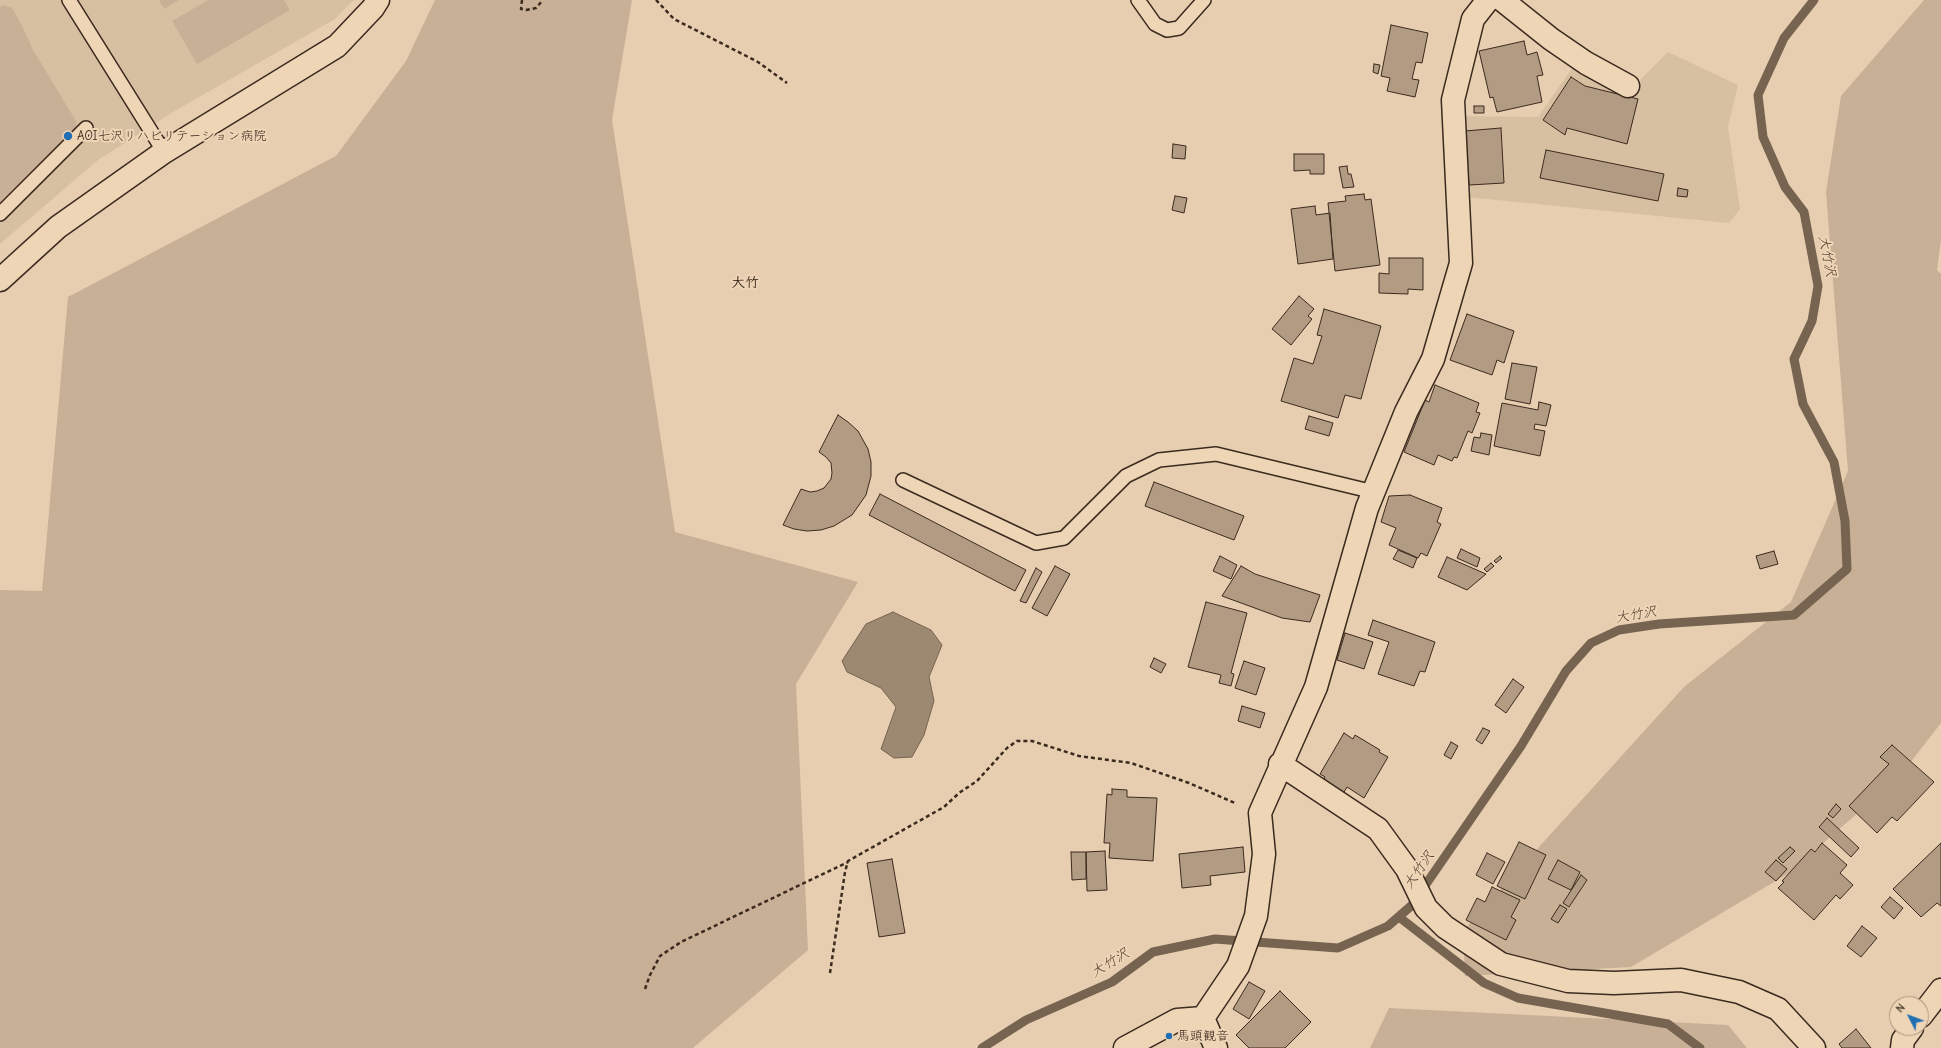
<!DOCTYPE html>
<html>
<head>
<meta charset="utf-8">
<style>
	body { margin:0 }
	#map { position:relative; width:1941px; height:1048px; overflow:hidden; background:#e7ceb0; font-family:"Comic Neue",sans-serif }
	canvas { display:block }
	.north { position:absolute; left:1889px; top:996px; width:40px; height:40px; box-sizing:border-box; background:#eed5b6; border:1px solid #a69179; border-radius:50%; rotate:312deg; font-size:11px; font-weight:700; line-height:16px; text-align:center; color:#3b2a1e }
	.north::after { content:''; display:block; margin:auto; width:14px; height:18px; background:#1f6fb2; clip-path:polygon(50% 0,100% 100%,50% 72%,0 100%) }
</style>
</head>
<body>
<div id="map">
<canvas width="1941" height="1048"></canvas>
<div class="north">N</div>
</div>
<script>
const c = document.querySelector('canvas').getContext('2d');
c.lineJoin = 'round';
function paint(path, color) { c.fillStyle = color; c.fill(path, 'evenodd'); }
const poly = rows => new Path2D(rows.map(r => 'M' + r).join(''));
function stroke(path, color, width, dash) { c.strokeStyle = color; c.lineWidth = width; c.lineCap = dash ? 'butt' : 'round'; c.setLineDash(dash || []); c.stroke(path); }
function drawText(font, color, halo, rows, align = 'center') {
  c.font = font + ' "Comic Neue","Klee One",sans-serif'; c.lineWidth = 4; c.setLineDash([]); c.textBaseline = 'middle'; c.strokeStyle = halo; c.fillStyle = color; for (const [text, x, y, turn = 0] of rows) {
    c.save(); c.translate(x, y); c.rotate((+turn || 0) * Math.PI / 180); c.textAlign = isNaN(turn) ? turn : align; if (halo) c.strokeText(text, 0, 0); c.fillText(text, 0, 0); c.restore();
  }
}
const built = poly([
	[0,0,354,0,335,19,173,112,98,160,0,244],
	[1668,52,1738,85,1728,127,1740,209,1729,223,1466,197,1460,116,1538,117,1573,67,1621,89,1636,93,1641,79]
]);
const green = poly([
	[159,0,179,0,164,9],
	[208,0,284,0,290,10,197,64,172,21],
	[435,0,632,0,612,120,675,532,858,582,796,684,808,950,693,1048,0,1048,0,590,42,591,68,297,336,156,406,61],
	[1924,0,1941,0,1941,240,1937,270,1941,274,1941,723,1899,777,1789,873,1631,967,1465,976,1463,931,1684,687,1791,602,1848,471,1826,192,1841,96],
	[4,5,12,8,21,24,33,50,76,121,77,131,0,206,0,7],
	[1389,1008,1728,1025,1747,1048,1370,1048]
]);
const water = poly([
	[893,612,931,630,942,645,929,677,934,701,924,735,912,757,894,758,881,749,896,707,881,688,847,672,842,661,866,624,893,612]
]);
const stream = poly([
	[1399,917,1484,983,1518,998,1668,1024,1700,1048],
	[982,1048,1026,1020,1112,982,1153,952,1215,939,1338,948,1388,926,1411,906,1521,746,1566,671,1591,643,1619,630,1659,624,1794,615,1847,569,1845,521,1834,462,1803,404,1794,359,1812,321,1818,286,1804,212,1785,187,1763,137,1758,95,1784,38,1814,0]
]);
const building = poly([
	[1391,25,1428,33,1422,63,1416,62,1412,79,1419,80,1415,97,1387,91,1390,78,1381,76,1391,25],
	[1524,41,1527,55,1537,52,1543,75,1537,76,1542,102,1497,112,1493,97,1490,98,1479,51,1524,41],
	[1374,64,1380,65,1378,74,1373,72,1374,64],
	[1571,77,1585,86,1638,99,1627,144,1567,128,1565,135,1543,120,1571,77],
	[1474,106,1484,106,1484,113,1474,113,1474,106],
	[1501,128,1504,183,1469,185,1465,131,1501,128],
	[1173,144,1186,146,1185,159,1172,158,1173,144],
	[1546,150,1664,174,1658,201,1540,178,1546,150],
	[1294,154,1324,154,1324,174,1310,174,1310,170,1294,171,1294,154],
	[1347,166,1348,174,1351,174,1354,187,1343,188,1339,167,1347,166],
	[1678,188,1688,190,1687,197,1677,196,1678,188],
	[1364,194,1365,200,1371,199,1380,265,1335,271,1328,203,1346,201,1345,196,1364,194],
	[1175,196,1187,198,1184,213,1172,210,1175,196],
	[1315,206,1316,215,1330,213,1333,259,1298,264,1291,209,1315,206],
	[1389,258,1423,258,1423,290,1408,289,1408,294,1379,293,1379,273,1389,274,1389,258],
	[1299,296,1314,309,1308,316,1312,319,1291,345,1272,329,1299,296],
	[1324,309,1381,326,1361,399,1345,395,1338,418,1281,401,1294,358,1313,364,1322,336,1317,335,1324,309],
	[1467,314,1514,331,1504,363,1497,360,1492,375,1450,360,1467,314],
	[1512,363,1537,367,1530,404,1505,399,1512,363],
	[1435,385,1479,403,1476,412,1480,413,1472,433,1468,431,1457,458,1454,457,1452,461,1438,455,1434,465,1404,452,1425,400,1429,402,1435,385],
	[1539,402,1551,405,1546,426,1535,424,1534,429,1545,431,1540,456,1494,446,1502,403,1538,410,1539,402],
	[838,415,848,422,858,431,868,449,871,462,871,476,866,495,852,515,834,526,821,530,807,531,794,529,783,525,801,489,810,492,817,491,824,488,831,479,832,473,831,463,826,457,819,452,838,415],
	[1309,416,1333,423,1329,436,1305,429,1309,416],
	[1481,433,1492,435,1489,455,1471,451,1474,437,1480,438,1481,433],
	[1154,482,1244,516,1234,540,1145,506,1154,482],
	[880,494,1026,570,1015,591,869,515,880,494],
	[1410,495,1442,508,1437,522,1441,524,1427,556,1421,553,1418,558,1389,545,1396,528,1381,522,1389,496,1410,495],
	[1461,549,1480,558,1477,567,1457,558,1461,549],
	[1398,550,1417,558,1413,568,1393,559,1398,550],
	[1774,551,1778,564,1760,569,1756,556,1774,551],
	[1220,556,1237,565,1231,579,1213,571,1220,556],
	[1500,556,1502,558,1496,563,1494,561,1500,556],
	[1447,557,1486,574,1467,590,1438,577,1447,557],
	[1491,563,1494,566,1487,572,1484,569,1491,563],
	[1055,566,1070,574,1047,616,1032,608,1055,566],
	[1241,566,1255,574,1320,595,1310,622,1282,618,1222,596,1241,566],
	[1036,568,1042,572,1026,603,1020,601,1036,568],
	[1206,602,1247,613,1231,673,1234,674,1231,686,1219,683,1221,675,1188,667,1206,602],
	[1373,620,1435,642,1425,672,1420,671,1414,686,1378,674,1389,642,1368,635,1373,620],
	[1345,633,1373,642,1364,669,1337,660,1345,633],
	[1154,658,1166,664,1161,673,1150,667,1154,658],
	[1244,661,1265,668,1256,695,1235,688,1244,661],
	[1513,679,1524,687,1506,713,1495,705,1513,679],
	[1242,706,1265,713,1260,728,1238,721,1242,706],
	[1483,728,1490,731,1482,744,1476,740,1483,728],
	[1344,733,1353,739,1355,735,1380,750,1379,752,1388,757,1364,798,1347,787,1343,794,1323,782,1325,777,1320,774,1344,733],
	[1451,742,1458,746,1451,759,1444,755,1451,742],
	[1892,745,1934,782,1897,821,1892,817,1877,833,1849,806,1889,764,1880,757,1892,745],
	[1112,789,1127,790,1127,797,1157,798,1153,861,1109,858,1110,843,1104,843,1107,794,1112,795,1112,789],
	[1836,804,1841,809,1833,818,1828,814,1836,804],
	[1827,818,1859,848,1851,857,1819,827,1827,818],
	[1519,842,1546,855,1525,899,1497,886,1519,842],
	[1822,843,1847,865,1840,873,1853,885,1840,899,1836,895,1814,920,1778,888,1784,882,1782,881,1811,849,1815,852,1822,843],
	[1941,843,1941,906,1937,903,1921,917,1893,889,1941,843],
	[1243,847,1245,872,1210,876,1211,885,1182,888,1179,854,1243,847],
	[1790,847,1795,851,1783,863,1778,858,1790,847],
	[1105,851,1107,890,1087,891,1086,852,1105,851],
	[1071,852,1086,852,1086,879,1072,880,1071,852],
	[1487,853,1505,862,1493,884,1476,875,1487,853],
	[892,859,905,933,879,937,867,863,892,859],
	[1558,860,1580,872,1571,890,1548,879,1558,860],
	[1776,860,1787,869,1776,881,1765,872,1776,860],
	[1581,875,1587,880,1569,907,1563,903,1581,875],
	[1492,887,1520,900,1511,917,1516,920,1506,940,1466,920,1477,898,1485,902,1492,887],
	[1890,897,1903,908,1894,919,1881,907,1890,897],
	[1560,905,1567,909,1558,923,1551,919,1560,905],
	[1862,926,1877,938,1861,957,1847,946,1862,926],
	[1249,982,1265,991,1249,1019,1233,1009,1249,982],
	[1280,991,1311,1022,1285,1048,1249,1048,1236,1035,1280,991],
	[1856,1029,1871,1048,1842,1048,1839,1044,1856,1029]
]);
const path = poly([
	[522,0,521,9,526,10,536,8,543,0],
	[656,0,674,19,758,62,787,83],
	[830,973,845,872,848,861,944,807,959,793,977,781,1007,748,1017,741,1032,741,1079,756,1131,763,1189,783,1235,803],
	[645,989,650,975,660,956,681,942,848,862]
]);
const service = poly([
	[69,0,164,152],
	[1138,0,1155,24,1167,30,1179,28,1204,0],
	[0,214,86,128],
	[903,480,1036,543,1064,538,1126,476,1159,460,1216,454,1374,492]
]);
const minor = poly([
	[1502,0,1551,39,1586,63,1628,86],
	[1280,764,1378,829,1407,869,1426,908,1445,927,1501,964,1568,981,1614,983,1681,980,1739,992,1778,1009,1814,1048],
	[1921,1016,1941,990],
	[1203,1018,1238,966,1256,916,1264,854,1260,813,1316,687,1367,508,1406,412,1433,359,1461,263,1453,100,1473,19,1488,0],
	[1203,1018,1216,1048],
	[1125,1048,1177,1020,1203,1018],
	[1902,1048,1903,1040,1912,1028]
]);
const tertiary = poly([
	[0,280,58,227,164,152,337,46,373,8,378,0]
]);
const markers = [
	[68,136,5,"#1f6fb2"],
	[1169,1036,4,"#1f6fb2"]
];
const poiNames = [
	["AOI七沢リハビリテーション病院",77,136],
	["馬頭観音",1177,1036]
];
const waterNames = [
	["大竹沢",1827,256,79],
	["大竹沢",1636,615,-10],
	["大竹沢",1419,870,-55],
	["大竹沢",1110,963,-32]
];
const neighbourhoodNames = [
	["大竹",745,283]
];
paint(built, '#d7bfa2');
paint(green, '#c7b095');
paint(water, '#9d8972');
stroke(water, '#766350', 1);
stroke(stream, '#766350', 9);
paint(building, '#b29b83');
stroke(building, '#3b2a1e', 1);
stroke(service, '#3b2a1e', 16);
stroke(minor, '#3b2a1e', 25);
stroke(tertiary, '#3b2a1e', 25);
stroke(path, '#3b2a1e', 2.5, [4, 3]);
stroke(service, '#eed5b6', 13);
stroke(minor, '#eed5b6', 22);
stroke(tertiary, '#eed5b6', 22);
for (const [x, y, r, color] of markers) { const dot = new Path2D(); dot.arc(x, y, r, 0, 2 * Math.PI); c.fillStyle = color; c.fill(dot); stroke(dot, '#eed5b6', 1.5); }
drawText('13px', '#3b2a1e', '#eed5b6', poiNames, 'left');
drawText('italic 14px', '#544233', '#eed5b6', waterNames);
drawText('bold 14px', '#3b2a1e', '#eed5b6', neighbourhoodNames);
</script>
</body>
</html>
